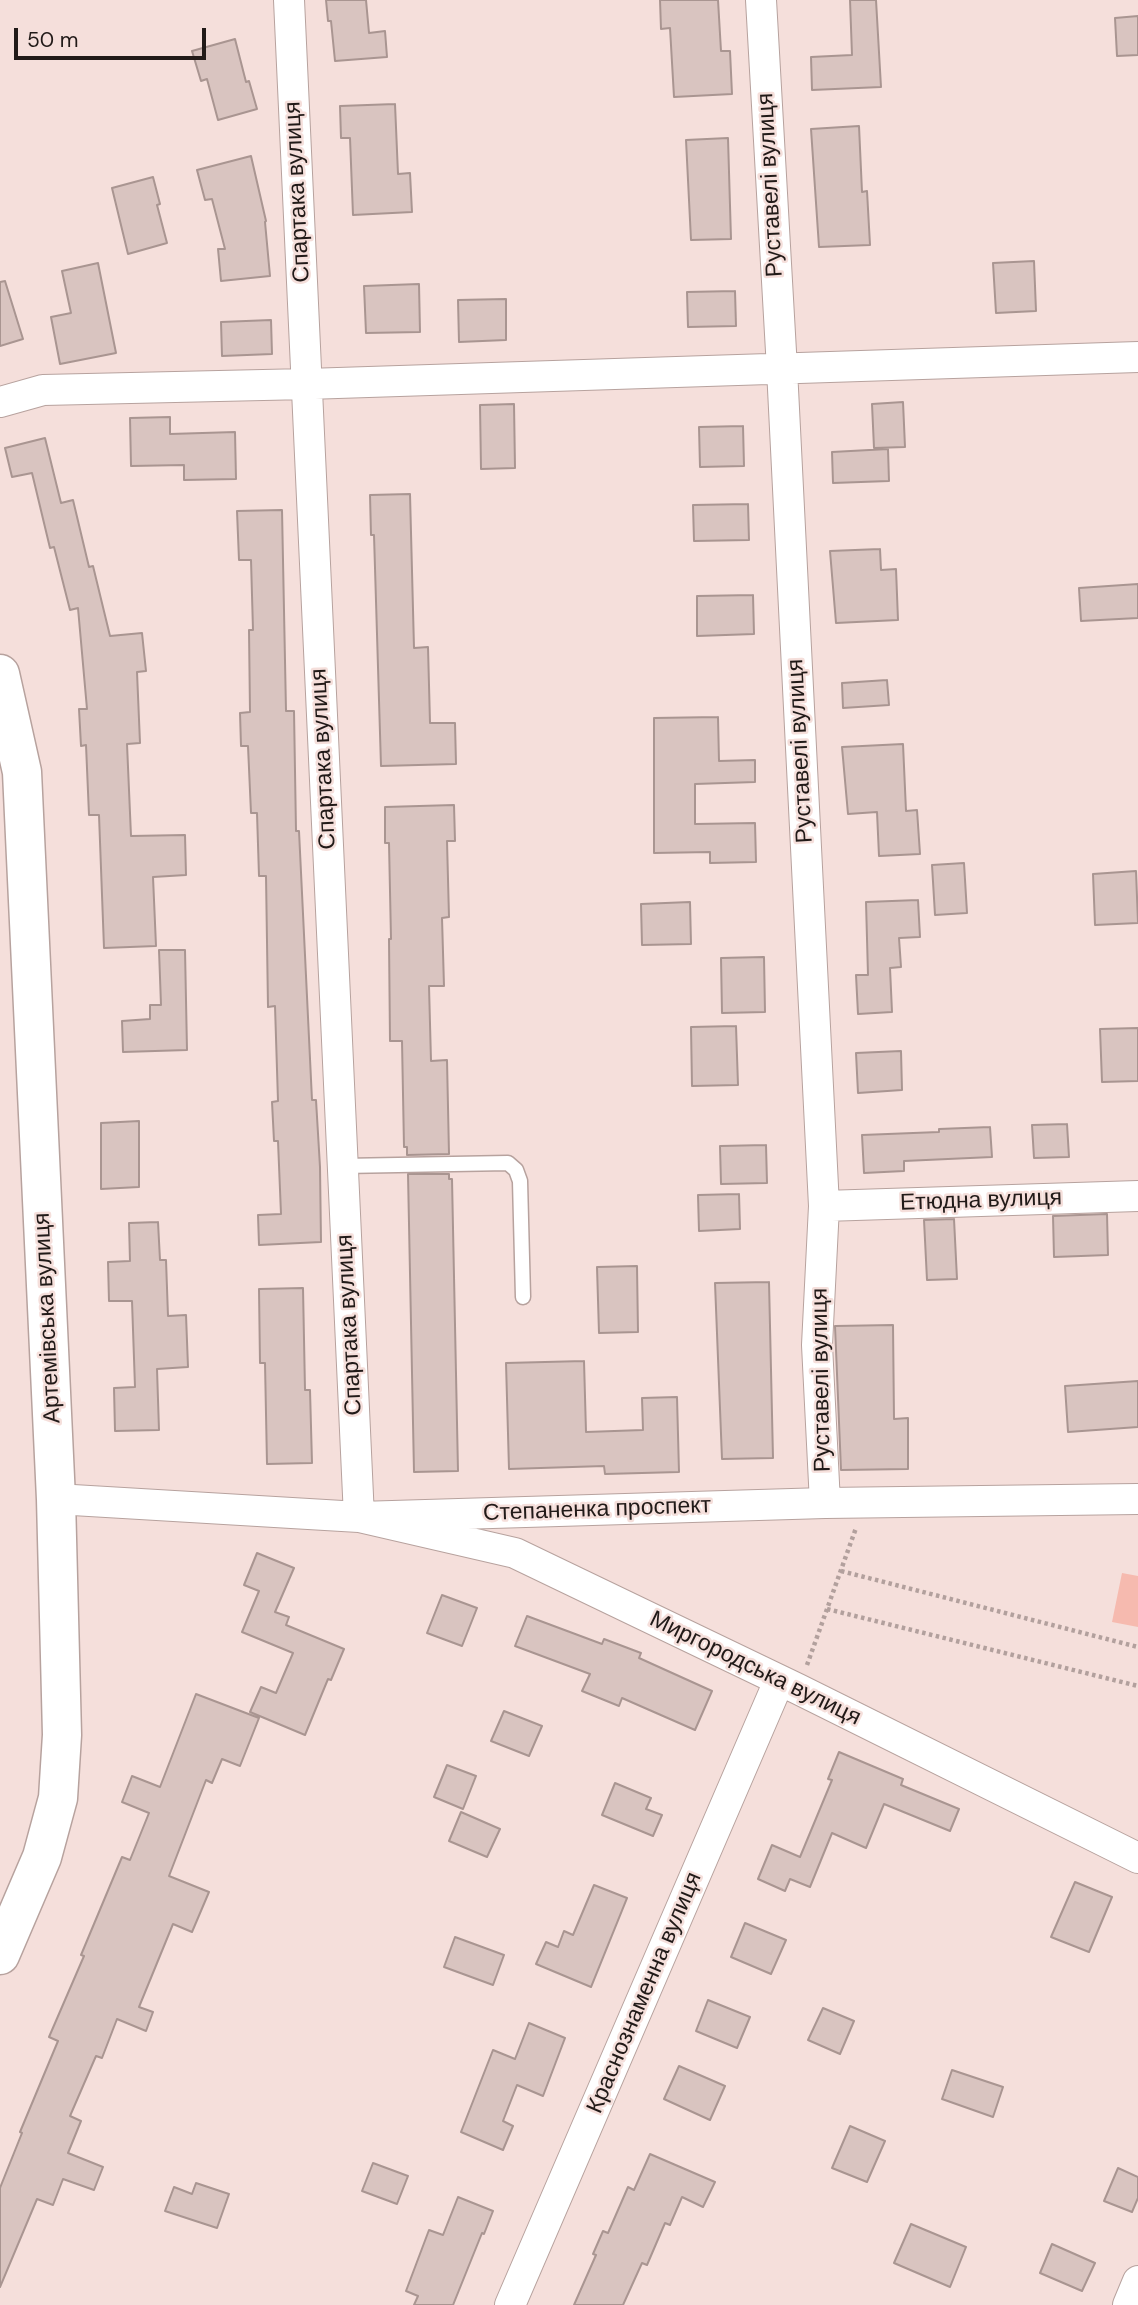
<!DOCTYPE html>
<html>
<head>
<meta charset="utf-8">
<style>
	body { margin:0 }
	#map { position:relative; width:1138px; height:2305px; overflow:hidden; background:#f5dfdb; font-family:"DM Sans",sans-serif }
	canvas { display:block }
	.scale { position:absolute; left:14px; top:28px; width:192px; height:32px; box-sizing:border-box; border:4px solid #211a18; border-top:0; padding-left:9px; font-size:21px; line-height:24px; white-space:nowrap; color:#211a18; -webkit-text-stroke:5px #f5dfdb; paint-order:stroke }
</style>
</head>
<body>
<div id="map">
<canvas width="1138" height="2305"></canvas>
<div class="scale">50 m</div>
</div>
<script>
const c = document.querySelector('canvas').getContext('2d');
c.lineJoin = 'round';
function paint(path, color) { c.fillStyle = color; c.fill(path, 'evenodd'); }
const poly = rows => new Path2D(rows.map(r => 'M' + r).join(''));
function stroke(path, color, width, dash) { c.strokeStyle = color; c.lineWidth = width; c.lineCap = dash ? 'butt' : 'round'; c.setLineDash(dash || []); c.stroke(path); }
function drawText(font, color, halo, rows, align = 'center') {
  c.font = font + ' "DM Sans",sans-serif'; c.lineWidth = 5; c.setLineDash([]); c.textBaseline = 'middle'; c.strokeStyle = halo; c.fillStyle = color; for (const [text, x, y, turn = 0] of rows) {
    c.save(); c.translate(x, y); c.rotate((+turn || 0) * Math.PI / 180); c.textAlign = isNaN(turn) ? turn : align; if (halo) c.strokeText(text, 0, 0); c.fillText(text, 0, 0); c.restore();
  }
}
const green = poly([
	[1122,1573,1138,1576,1138,1627,1112,1622]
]);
const building = poly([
	[326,0,366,0,369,33,385,31,387,57,335,61,331,21,328,21,326,0],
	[660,0,718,0,721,51,730,51,732,94,674,97,670,28,661,29,660,0],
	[850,0,876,0,881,87,812,90,811,57,852,55,850,0],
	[1138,16,1138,55,1117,56,1115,18,1138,16],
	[235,39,246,82,249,81,257,109,218,120,207,79,201,81,192,51,235,39],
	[395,104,398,174,410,173,412,212,353,215,350,138,341,138,340,106,395,104],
	[859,126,862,192,867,191,870,245,819,247,811,129,859,126],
	[728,138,731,239,691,240,686,140,728,138],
	[251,156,266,221,265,222,270,276,221,281,218,249,225,249,212,199,205,200,197,170,251,156],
	[153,177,160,204,157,205,167,243,128,254,112,188,153,177],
	[1034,261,1036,311,996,313,993,263,1034,261],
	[98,263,116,353,60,364,51,317,71,313,62,271,98,263],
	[5,281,23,339,0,346,0,282,5,281],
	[419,284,420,332,366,333,364,286,419,284],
	[735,291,736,326,688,327,687,292,735,291],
	[506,299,506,340,459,342,458,300,506,299],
	[271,320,272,354,222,356,221,322,271,320],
	[903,402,905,447,874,448,872,404,903,402],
	[514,404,515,468,481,469,480,405,514,404],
	[170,417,170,434,235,432,236,479,184,480,184,465,131,466,130,418,170,417],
	[743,426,744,466,700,467,699,427,743,426],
	[45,438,61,503,73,500,89,567,93,566,110,636,142,633,146,671,137,672,140,743,127,744,131,836,185,835,186,875,153,877,156,946,104,948,99,815,89,815,86,745,81,746,79,709,87,709,78,608,70,610,54,547,50,548,32,473,12,477,5,448,45,438],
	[888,449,889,481,833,483,832,452,888,449],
	[410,494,414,648,428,647,430,723,455,723,456,764,381,766,374,535,371,535,370,495,410,494],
	[748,504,749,540,694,541,693,505,748,504],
	[282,510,286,711,294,711,296,831,299,831,312,1100,316,1100,320,1167,321,1242,259,1245,258,1215,281,1214,278,1141,274,1141,272,1102,278,1101,275,1006,268,1007,266,876,259,876,257,813,251,813,248,746,241,746,240,713,250,712,249,630,253,630,251,560,239,560,237,511,282,510],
	[880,549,881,570,896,569,898,620,836,623,830,551,880,549],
	[1138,584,1138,618,1081,621,1079,588,1138,584],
	[753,595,754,634,697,636,697,596,753,595],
	[887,680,889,705,843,708,842,683,887,680],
	[718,717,719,761,755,760,755,782,695,784,695,824,755,823,756,862,710,863,710,852,654,853,654,718,718,717],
	[903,744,906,811,917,810,920,854,879,856,877,812,848,814,842,747,903,744],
	[454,805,455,841,447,841,449,917,442,918,444,986,429,986,431,1061,447,1060,449,1154,407,1155,407,1147,404,1147,402,1041,390,1041,389,939,391,939,389,843,385,843,385,807,454,805],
	[964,863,967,913,935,915,932,865,964,863],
	[1136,871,1138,923,1095,925,1093,874,1136,871],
	[918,900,920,937,899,938,901,967,890,968,892,1012,858,1014,856,975,868,975,866,902,918,900],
	[690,902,691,944,642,945,641,904,690,902],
	[159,950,185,950,187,1050,123,1052,122,1021,150,1019,150,1005,161,1005,159,950],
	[764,957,765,1012,722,1013,721,958,764,957],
	[736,1026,738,1085,692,1086,691,1027,736,1026],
	[1138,1028,1138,1081,1102,1082,1100,1029,1138,1028],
	[901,1051,902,1090,858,1093,856,1053,901,1051],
	[139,1121,139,1187,101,1189,101,1123,139,1121],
	[1067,1124,1069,1157,1034,1158,1032,1125,1067,1124],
	[990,1127,992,1157,904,1161,904,1171,864,1173,862,1135,939,1132,939,1129,990,1127],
	[766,1145,767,1183,721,1184,720,1146,766,1145],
	[408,1174,449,1174,449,1179,452,1179,458,1471,414,1472,408,1174],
	[739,1194,740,1229,699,1231,698,1195,739,1194],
	[1107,1214,1108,1255,1054,1257,1053,1216,1107,1214],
	[954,1219,957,1279,927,1280,924,1220,954,1219],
	[158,1222,160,1260,166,1260,168,1316,186,1315,188,1367,157,1369,159,1430,115,1431,114,1388,135,1387,132,1301,109,1301,108,1262,130,1261,129,1223,158,1222],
	[637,1266,638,1332,599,1333,597,1267,637,1266],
	[769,1282,773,1458,722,1459,715,1283,769,1282],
	[303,1288,305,1390,310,1390,312,1463,267,1464,265,1363,260,1363,259,1289,303,1288],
	[893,1325,894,1419,908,1418,908,1469,841,1470,835,1326,893,1325],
	[584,1361,586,1432,643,1430,642,1398,677,1397,679,1472,605,1474,604,1466,509,1469,506,1363,584,1361],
	[1138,1381,1138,1427,1068,1432,1065,1386,1138,1381],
	[257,1553,294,1568,275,1612,289,1617,286,1625,344,1649,331,1680,328,1679,305,1735,250,1712,261,1687,276,1693,293,1653,242,1632,259,1591,244,1585,257,1553],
	[442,1595,477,1608,462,1646,427,1633,442,1595],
	[527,1616,602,1644,604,1639,641,1653,639,1658,712,1691,695,1730,622,1698,619,1706,582,1691,590,1674,515,1646,527,1616],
	[196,1694,259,1718,240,1766,222,1759,212,1783,206,1780,169,1876,209,1892,192,1932,173,1924,139,2007,153,2012,146,2031,117,2019,102,2058,96,2056,70,2116,81,2121,68,2153,103,2167,94,2190,63,2179,53,2205,37,2199,0,2287,0,2188,22,2133,20,2132,58,2041,49,2037,84,1956,81,1955,122,1857,130,1860,149,1813,122,1802,132,1776,160,1787,196,1694],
	[504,1711,542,1726,529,1756,491,1741,504,1711],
	[839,1752,903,1779,901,1785,959,1809,950,1831,884,1804,866,1848,832,1833,810,1887,790,1879,785,1891,758,1879,772,1845,800,1857,832,1780,828,1779,839,1752],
	[447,1765,476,1776,463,1809,434,1797,447,1765],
	[615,1783,651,1798,646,1809,662,1815,653,1836,602,1815,615,1783],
	[461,1812,500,1829,487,1857,449,1841,461,1812],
	[1075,1882,1112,1897,1089,1952,1051,1937,1075,1882],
	[594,1885,627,1898,591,1987,536,1964,546,1942,558,1947,564,1931,573,1935,594,1885],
	[745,1923,786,1940,771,1974,731,1957,745,1923],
	[455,1937,504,1955,493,1985,444,1967,455,1937],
	[708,2000,750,2017,737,2048,696,2031,708,2000],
	[823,2008,854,2021,840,2054,808,2040,823,2008],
	[529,2023,565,2038,543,2096,517,2085,503,2121,513,2126,503,2150,461,2132,493,2050,515,2059,529,2023],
	[679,2066,725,2086,710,2120,664,2099,679,2066],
	[952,2070,1003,2087,993,2117,942,2099,952,2070],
	[850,2126,885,2141,867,2182,832,2168,850,2126],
	[650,2154,715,2182,703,2207,682,2197,670,2225,665,2223,647,2265,642,2263,623,2305,574,2305,596,2255,593,2254,603,2231,608,2233,628,2187,634,2190,650,2154],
	[373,2163,408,2176,397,2204,362,2191,373,2163],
	[1118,2168,1138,2177,1138,2198,1132,2212,1104,2201,1118,2168],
	[196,2183,229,2194,217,2228,165,2211,174,2187,192,2194,196,2183],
	[458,2197,493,2211,484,2234,482,2233,453,2305,414,2305,418,2296,406,2291,429,2230,443,2235,458,2197],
	[911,2224,966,2247,950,2287,894,2263,911,2224],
	[1052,2244,1095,2263,1082,2291,1040,2273,1052,2244]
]);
const path = poly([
	[841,1571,1138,1647],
	[827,1609,1138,1686],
	[807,1665,856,1528]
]);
const lane = poly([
	[343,1166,508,1163,516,1170,520,1181,523,1297]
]);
const street = poly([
	[289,0,359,1517,515,1553,798,1689,1138,1858],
	[761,0,782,369,824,1206,817,1345,825,1503],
	[0,402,43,390,307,384,1138,357],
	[824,1206,1138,1196],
	[56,1499,359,1517,825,1503,1138,1499],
	[510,2305,779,1681],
	[1128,2305,1138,2281]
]);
const secondary = poly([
	[0,674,22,772,56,1499,62,1735,58,1798,42,1857,0,1955]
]);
const streetNames = [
	["Руставелі вулиця",771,185,-93],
	["Спартака вулиця",298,192,-93],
	["Руставелі вулиця",801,751,-93],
	["Спартака вулиця",324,759,-93],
	["Етюдна вулиця",981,1201,-2],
	["Артемівська вулиця",48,1318,-93],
	["Спартака вулиця",350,1325,-93],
	["Руставелі вулиця",822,1380,-91],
	["Степаненка проспект",597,1510,-2],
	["Миргородська вулиця",755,1669,26],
	["Краснознаменна вулиця",645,1993,-67]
];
paint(green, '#f6baaf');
paint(building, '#d9c4c0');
stroke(building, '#a99591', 2);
stroke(lane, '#b7a29e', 17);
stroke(street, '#b7a29e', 32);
stroke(secondary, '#b7a29e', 41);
stroke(path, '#b2a09d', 4.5, [3.5, 3.5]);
stroke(lane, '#fff', 14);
stroke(street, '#fff', 30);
stroke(secondary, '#fff', 38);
drawText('23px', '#211a18', '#f5dfdb', streetNames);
</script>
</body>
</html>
